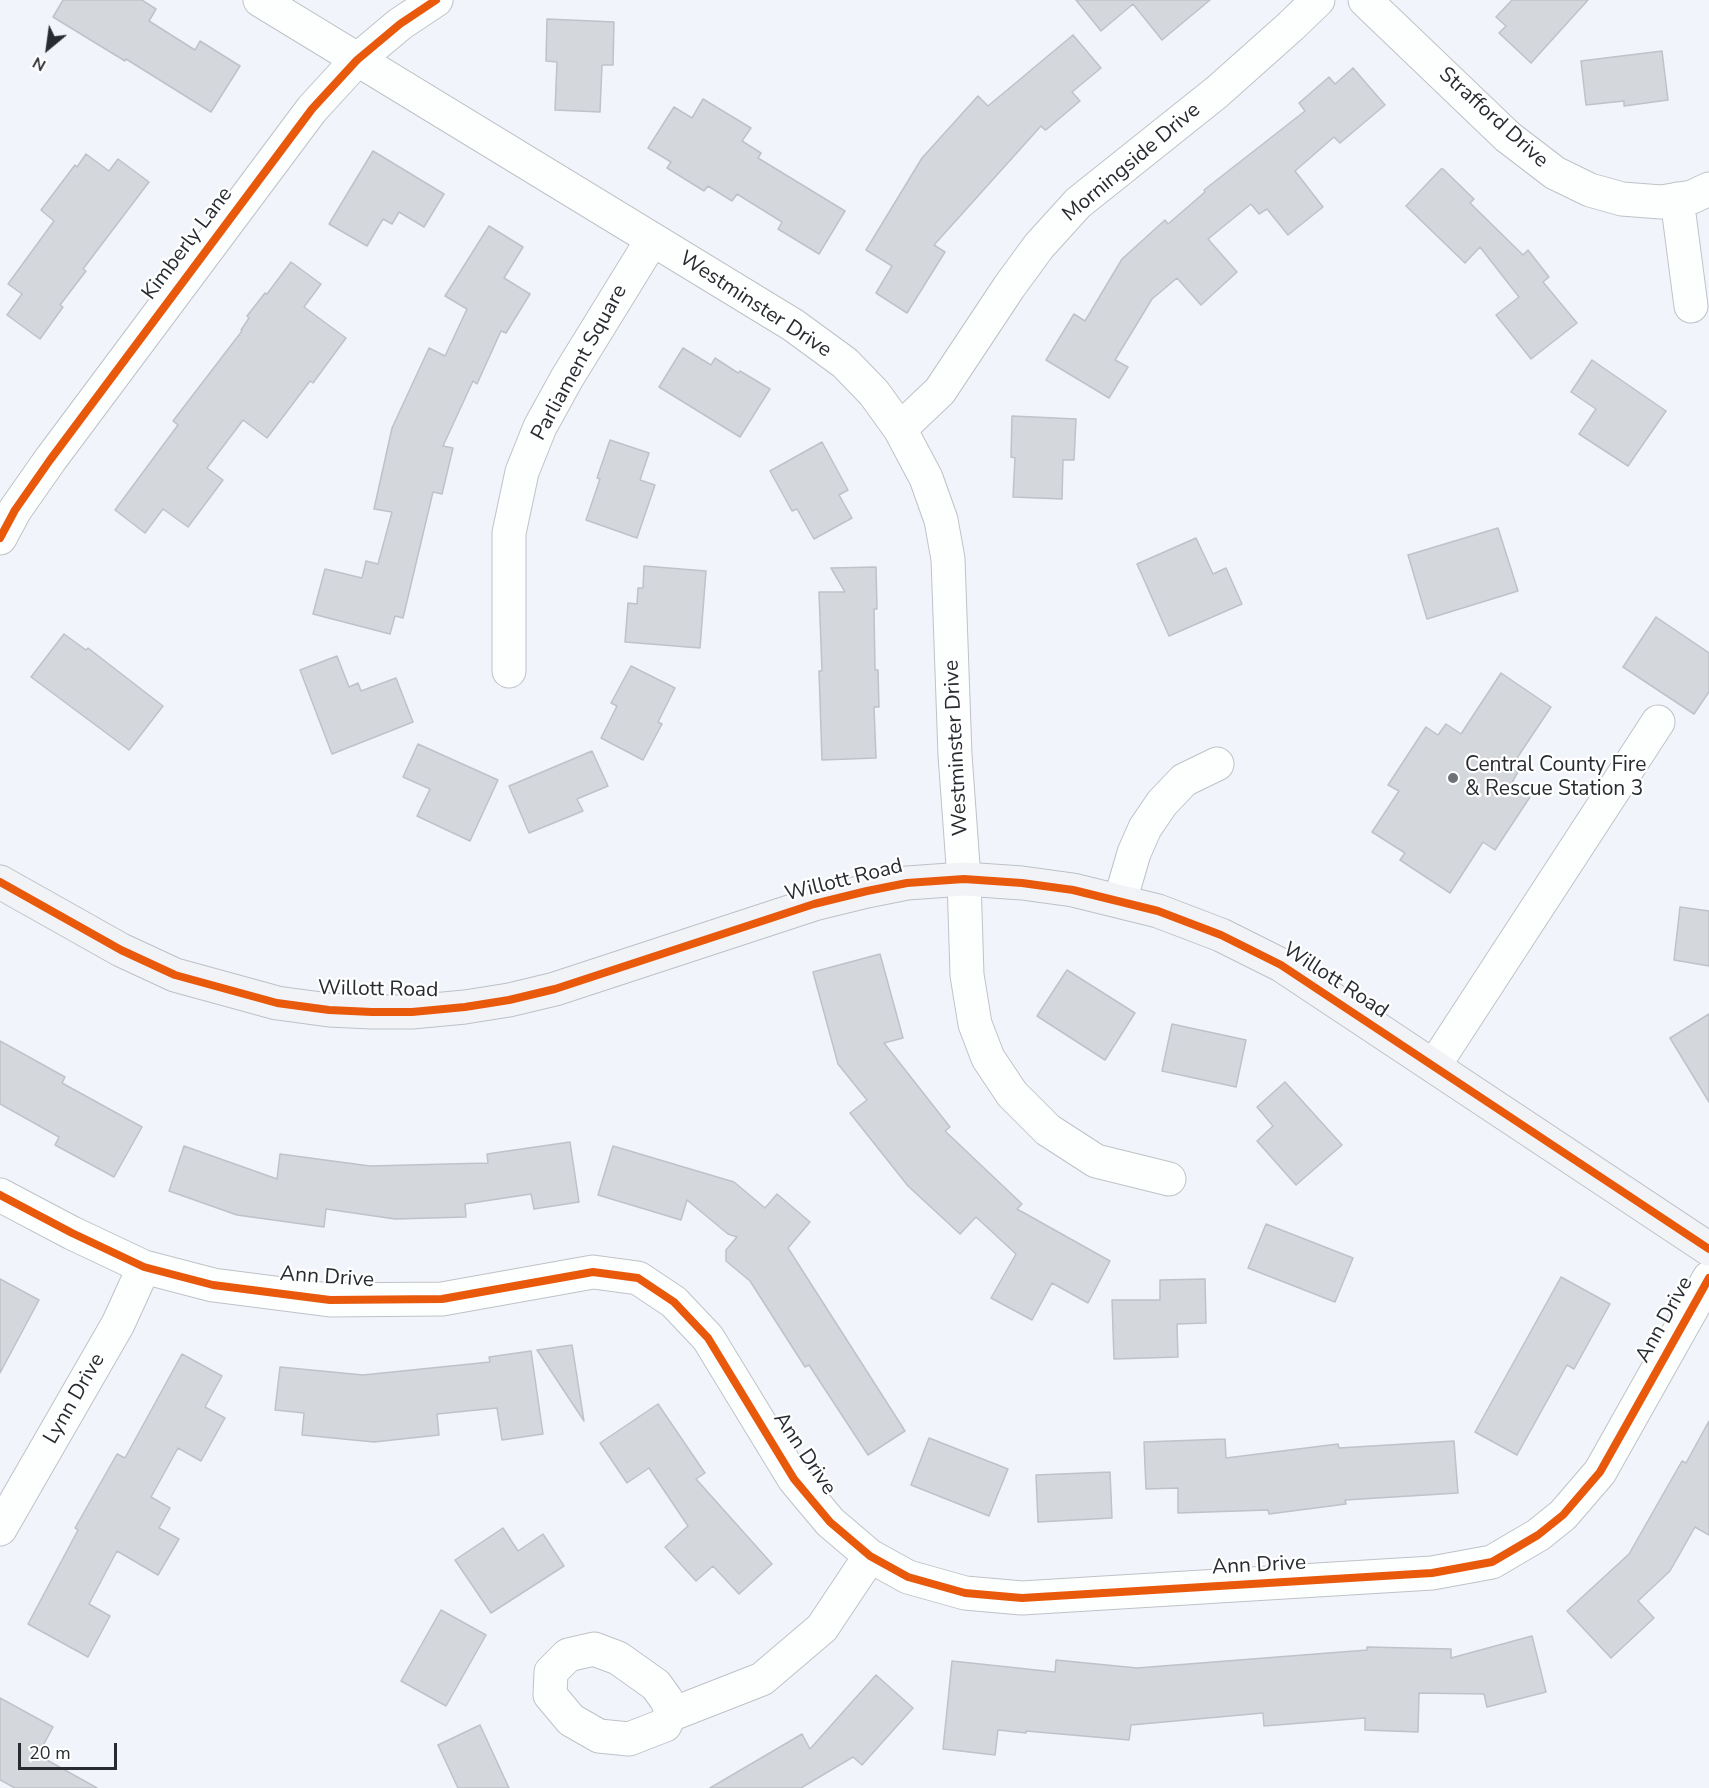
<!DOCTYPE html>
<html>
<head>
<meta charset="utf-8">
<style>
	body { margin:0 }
	#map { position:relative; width:1709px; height:1788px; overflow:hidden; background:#f1f5fb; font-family:"Nunito Sans",sans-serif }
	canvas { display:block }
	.north { position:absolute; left:18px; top:18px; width:60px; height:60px; -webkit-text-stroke:4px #fff; paint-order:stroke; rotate:209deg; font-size:16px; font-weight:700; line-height:24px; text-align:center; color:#282c31 }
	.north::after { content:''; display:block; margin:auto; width:21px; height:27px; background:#282c31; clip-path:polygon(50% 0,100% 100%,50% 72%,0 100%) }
	.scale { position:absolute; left:18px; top:1743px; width:99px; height:27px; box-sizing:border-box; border:3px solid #282c31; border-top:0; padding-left:8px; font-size:18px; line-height:21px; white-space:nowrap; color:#282c31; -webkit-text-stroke:4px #fff; paint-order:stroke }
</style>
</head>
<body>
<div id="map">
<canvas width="1709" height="1788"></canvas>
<div class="north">N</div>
<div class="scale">20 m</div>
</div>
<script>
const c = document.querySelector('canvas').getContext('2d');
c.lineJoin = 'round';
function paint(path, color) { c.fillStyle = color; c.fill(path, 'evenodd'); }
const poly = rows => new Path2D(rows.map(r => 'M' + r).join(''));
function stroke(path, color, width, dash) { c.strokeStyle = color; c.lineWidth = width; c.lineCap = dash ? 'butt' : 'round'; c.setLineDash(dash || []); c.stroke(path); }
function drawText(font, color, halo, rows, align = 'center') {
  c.font = font + ' "Nunito Sans",sans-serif'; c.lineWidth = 4.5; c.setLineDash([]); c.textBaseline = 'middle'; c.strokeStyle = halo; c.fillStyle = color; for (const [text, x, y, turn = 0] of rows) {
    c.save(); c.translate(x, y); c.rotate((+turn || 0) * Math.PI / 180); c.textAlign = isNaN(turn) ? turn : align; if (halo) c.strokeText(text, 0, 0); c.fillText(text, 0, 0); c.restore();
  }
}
const building = poly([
	[63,0,142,0,156,9,149,21,195,50,200,41,240,66,211,112,126,59,125,61,53,17,63,0],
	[1076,0,1210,0,1162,40,1133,4,1101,31,1076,0],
	[1512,0,1588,0,1531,63,1499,33,1506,26,1496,17,1512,0],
	[547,19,614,22,613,65,602,65,600,112,555,110,557,62,546,61,547,19],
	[1073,35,1101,68,1072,92,1080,101,1047,129,1045,130,1041,126,934,245,945,252,907,313,876,293,892,266,866,250,922,158,978,96,988,106,1073,35],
	[1662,51,1668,100,1624,106,1624,101,1586,105,1581,61,1662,51],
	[1353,68,1385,105,1340,143,1334,137,1295,171,1323,207,1288,235,1267,209,1259,214,1251,204,1208,239,1237,272,1201,305,1177,278,1152,299,1115,360,1128,367,1109,398,1046,360,1074,314,1085,321,1122,259,1165,220,1168,224,1205,192,1204,190,1305,111,1299,103,1329,77,1335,84,1353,68],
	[703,99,751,128,742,141,761,153,758,158,845,211,819,254,778,229,782,222,737,194,732,201,708,186,704,191,667,168,671,162,648,148,674,107,692,118,703,99],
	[373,151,444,194,424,227,399,212,392,224,383,219,367,246,329,224,373,151],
	[86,154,109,171,118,159,149,182,83,269,86,271,60,305,63,307,40,339,7,315,22,294,8,284,54,221,41,210,75,165,77,167,86,154],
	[1441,169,1443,169,1474,199,1470,203,1523,255,1528,250,1549,277,1543,282,1577,323,1531,359,1496,315,1519,297,1480,247,1465,263,1406,206,1441,169],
	[489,226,523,247,504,278,530,294,506,333,501,331,477,384,473,381,443,446,453,448,442,494,433,492,403,618,395,616,390,634,313,614,325,569,362,578,366,561,378,564,392,512,374,509,392,428,429,348,445,356,467,309,445,296,489,226],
	[291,262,321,284,304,307,346,338,313,383,310,381,267,438,243,420,207,468,223,480,188,527,163,509,145,533,115,510,178,425,173,421,242,331,241,330,249,318,247,316,265,293,267,294,291,262],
	[683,348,711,365,715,358,738,373,740,371,770,389,740,437,659,387,683,348],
	[1592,360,1666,411,1628,466,1579,434,1596,409,1571,392,1592,360],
	[1012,416,1076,419,1074,460,1063,460,1062,499,1013,497,1015,458,1011,457,1012,416],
	[610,440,649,453,640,480,655,485,637,538,586,520,600,479,597,478,610,440],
	[822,442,848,490,839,495,852,518,814,539,797,509,792,511,770,471,822,442],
	[1498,528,1518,591,1427,619,1408,555,1498,528],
	[1196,538,1213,574,1226,568,1242,604,1169,636,1137,564,1196,538],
	[644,566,706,571,700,648,625,642,628,603,637,604,638,588,643,588,644,566],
	[876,567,877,609,874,609,875,670,878,670,879,707,874,707,876,758,822,760,819,671,822,671,819,592,845,592,831,568,876,567],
	[1656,617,1709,653,1709,692,1694,714,1623,667,1656,617],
	[64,634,86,650,88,648,163,706,129,750,31,677,64,634],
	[337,656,349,687,358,683,361,691,396,678,413,722,332,754,300,670,337,656],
	[631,666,675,688,658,722,662,724,643,760,601,738,617,706,611,703,631,666],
	[1501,673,1551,707,1511,767,1518,772,1511,784,1530,797,1495,850,1483,842,1450,893,1400,860,1405,853,1372,832,1399,791,1388,785,1426,727,1438,735,1446,724,1461,734,1501,673],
	[418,744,498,780,470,841,417,816,430,789,403,777,418,744],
	[592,751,608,786,577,799,583,811,529,833,509,786,592,751],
	[1680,907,1709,911,1709,966,1674,960,1680,907],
	[880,954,903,1038,884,1043,950,1127,945,1131,1022,1204,1017,1209,1110,1261,1088,1303,1052,1283,1032,1320,991,1298,1016,1254,976,1217,960,1234,908,1186,850,1113,867,1100,838,1064,813,972,880,954],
	[1067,970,1135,1013,1105,1060,1037,1016,1067,970],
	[1709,1014,1709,1102,1670,1038,1709,1014],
	[1172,1024,1246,1040,1236,1087,1162,1071,1172,1024],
	[0,1041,65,1077,62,1083,142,1127,114,1177,55,1145,59,1137,0,1104,0,1041],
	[1285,1082,1342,1145,1296,1185,1257,1141,1273,1126,1257,1107,1285,1082],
	[570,1142,579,1202,534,1209,531,1194,465,1204,466,1217,395,1219,326,1209,324,1227,237,1215,169,1191,184,1146,277,1179,280,1154,370,1166,488,1163,487,1154,570,1142],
	[613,1146,734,1182,765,1208,777,1194,810,1222,788,1248,905,1431,868,1455,809,1365,805,1367,750,1281,726,1261,726,1250,737,1237,728,1234,687,1200,681,1220,598,1195,613,1146],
	[1266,1224,1353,1258,1335,1302,1248,1268,1266,1224],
	[1561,1277,1610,1304,1574,1369,1567,1365,1517,1455,1475,1432,1561,1277],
	[0,1279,39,1300,0,1373,0,1279],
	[1205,1279,1206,1323,1177,1324,1178,1357,1114,1359,1112,1300,1160,1300,1160,1280,1205,1279],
	[572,1345,584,1421,537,1350,572,1345],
	[531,1351,543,1434,502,1440,497,1408,437,1414,439,1435,374,1442,302,1435,304,1413,275,1410,280,1367,363,1375,490,1362,489,1357,531,1351],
	[182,1354,222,1376,205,1407,225,1418,201,1461,178,1448,151,1497,170,1508,159,1528,179,1539,158,1575,117,1551,89,1604,110,1616,88,1657,28,1624,78,1530,75,1528,117,1454,125,1458,182,1354],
	[658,1404,705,1473,696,1479,772,1564,739,1594,713,1566,696,1581,665,1547,688,1526,649,1468,627,1483,600,1443,658,1404],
	[1709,1421,1709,1535,1695,1527,1670,1571,1638,1601,1654,1618,1611,1658,1567,1611,1629,1554,1682,1461,1686,1463,1709,1421],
	[929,1438,1008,1469,989,1516,911,1485,929,1438],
	[1225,1439,1226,1458,1338,1444,1339,1448,1454,1441,1458,1493,1345,1500,1346,1504,1269,1514,1268,1510,1178,1513,1178,1488,1146,1489,1144,1442,1225,1439],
	[1110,1472,1112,1518,1038,1522,1036,1475,1110,1472],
	[503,1528,518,1551,543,1534,564,1566,491,1613,455,1560,503,1528],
	[441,1610,486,1635,446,1706,401,1681,441,1610],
	[1532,1636,1546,1692,1487,1707,1484,1694,1419,1693,1418,1732,1365,1730,1365,1718,1264,1726,1263,1713,1131,1725,1129,1740,1026,1731,1026,1733,998,1730,995,1755,943,1749,952,1661,1055,1672,1056,1660,1137,1668,1367,1650,1367,1647,1451,1649,1451,1658,1532,1636],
	[876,1675,913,1708,862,1765,853,1757,801,1788,710,1788,802,1734,810,1749,876,1675],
	[0,1698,53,1727,38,1755,97,1788,15,1788,0,1780,0,1698],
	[480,1725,509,1788,458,1788,438,1745,480,1725]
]);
const minor = poly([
	[260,0,793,325,845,363,874,393,900,429,926,478,941,520,948,559,955,755,964,879,967,975,975,1024,988,1058,1012,1094,1048,1130,1096,1161,1169,1179],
	[1365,0,1508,137,1555,173,1590,190,1622,199,1661,202,1692,197,1709,189],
	[1677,199,1691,306],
	[900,429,940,391,1009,287,1039,246,1078,203,1217,92,1291,26,1318,0],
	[0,538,15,510,50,460,312,109,357,60,400,24,436,0],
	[509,671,509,533,522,472,540,427,567,378,652,240],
	[1120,901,1134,853,1145,828,1162,803,1184,780,1217,764],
	[1434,1066,1658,722],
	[0,1195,72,1233,144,1267,213,1285,330,1300,442,1299,593,1272,638,1278,674,1302,708,1338,794,1479,830,1522,870,1556,908,1577,965,1593,1022,1598,1432,1573,1492,1562,1538,1535,1563,1515,1600,1472,1709,1278],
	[0,1529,118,1324,144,1267],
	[594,1649,618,1658,656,1685,666,1699,672,1710,665,1725,629,1739,599,1736,571,1720,550,1695,551,1672,568,1655,594,1649],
	[670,1715,762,1679,822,1628,870,1556]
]);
const major = poly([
	[0,882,121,950,175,975,277,1003,329,1010,372,1012,412,1012,465,1007,509,1000,555,989,814,904,867,891,907,883,964,879,1022,883,1073,890,1158,911,1221,935,1281,965,1709,1249]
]);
const cycleway = poly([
	[0,538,15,510,50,460,312,109,357,60,400,24,436,0],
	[0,882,121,950,175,975,277,1003,329,1010,372,1012,412,1012,465,1007,509,1000,555,989,814,904,867,891,907,883,964,879,1022,883,1073,890,1158,911,1221,935,1281,965,1709,1249],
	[0,1195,72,1233,144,1267,213,1285,330,1300,442,1299,593,1272,638,1278,674,1302,708,1338,794,1479,830,1522,870,1556,908,1577,965,1593,1022,1598,1432,1573,1492,1562,1538,1535,1563,1515,1600,1472,1709,1278]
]);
const markers = [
	[1453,778,6,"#6e7278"]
];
const streetNames = [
	["Strafford Drive",1493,118,42],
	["Morningside Drive",1132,163,-40],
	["Kimberly Lane",188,244,-53],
	["Westminster Drive",755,305,33],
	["Parliament Square",580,363,-61],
	["Westminster Drive",957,748,-93],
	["Willott Road",844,881,-14],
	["Willott Road",1335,981,33],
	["Willott Road",378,990,1],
	["Ann Drive",327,1278,4],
	["Ann Drive",1665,1320,-61],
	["Lynn Drive",75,1399,-60],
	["Ann Drive",804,1454,56],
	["Ann Drive",1259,1566,-3]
];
const poiNames = [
	["Central County Fire",1465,766],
	["& Rescue Station 3",1465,790]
];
paint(building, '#d4d8dd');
stroke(building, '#bfc2c8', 1.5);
stroke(minor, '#bfc2c7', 35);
stroke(major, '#bcc1c8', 35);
stroke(minor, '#fdfefe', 33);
stroke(major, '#f2f3f7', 33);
stroke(cycleway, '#e8590c', 8);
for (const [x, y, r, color] of markers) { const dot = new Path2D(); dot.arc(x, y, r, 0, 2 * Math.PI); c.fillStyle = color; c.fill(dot); stroke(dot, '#fff', 2); }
drawText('21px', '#282c31', '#fff', streetNames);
drawText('21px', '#282c31', '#fff', poiNames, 'left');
</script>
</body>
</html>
